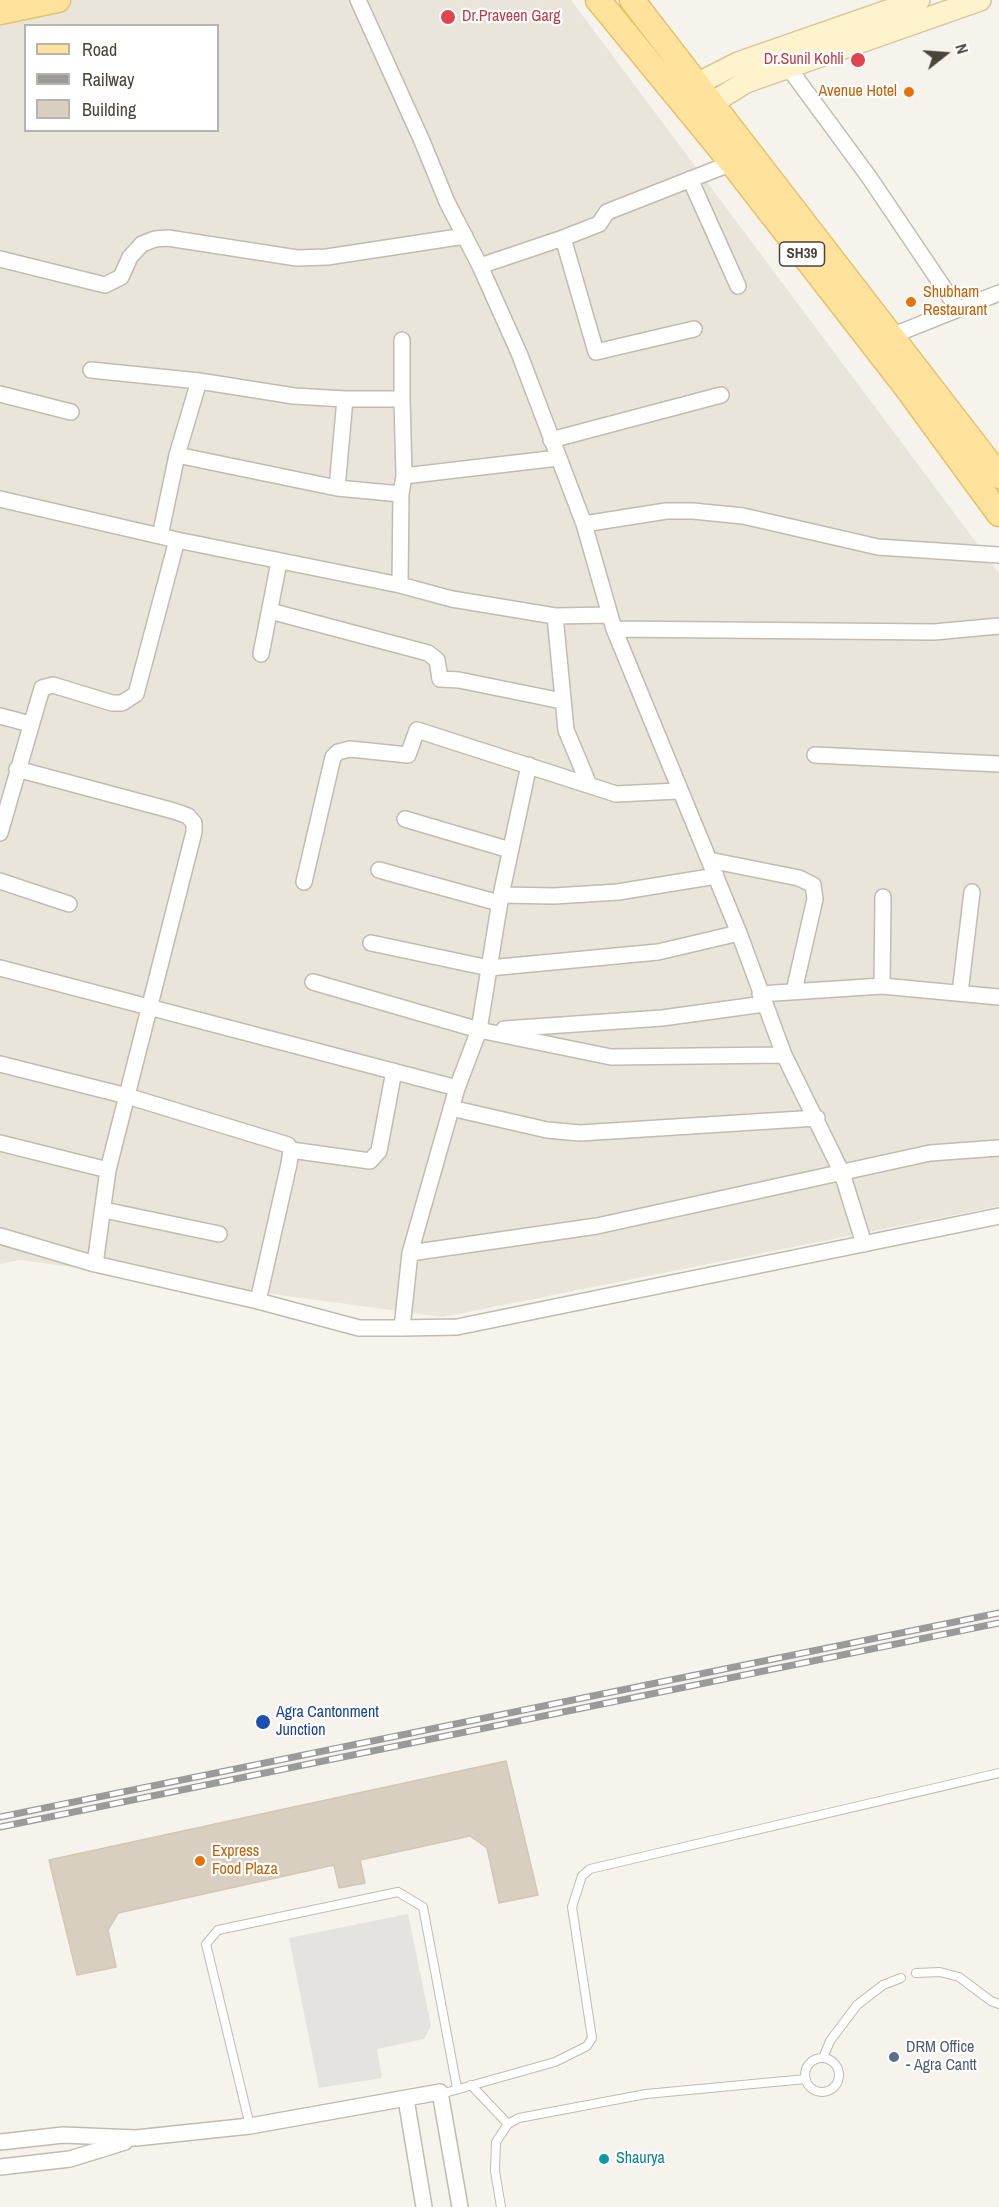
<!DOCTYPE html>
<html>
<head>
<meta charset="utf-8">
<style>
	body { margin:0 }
	#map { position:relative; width:999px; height:2207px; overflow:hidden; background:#f6f3ec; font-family:"Archivo Narrow",sans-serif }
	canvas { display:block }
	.legend { position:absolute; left:24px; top:24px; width:195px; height:108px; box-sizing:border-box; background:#fff; border:2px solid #b7b4b0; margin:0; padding:8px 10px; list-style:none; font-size:18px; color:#4b4439 }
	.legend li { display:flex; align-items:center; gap:12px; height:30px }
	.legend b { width:30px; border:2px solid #b7b4b0 }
	.north { position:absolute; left:915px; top:24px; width:60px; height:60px; -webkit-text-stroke:4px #fff; paint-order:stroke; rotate:73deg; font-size:16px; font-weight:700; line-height:24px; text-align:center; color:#4b4439 }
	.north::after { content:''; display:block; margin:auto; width:21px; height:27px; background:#4b4439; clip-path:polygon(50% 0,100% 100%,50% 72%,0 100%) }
</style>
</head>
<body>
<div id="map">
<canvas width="999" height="2207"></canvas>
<ul class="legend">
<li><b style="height:8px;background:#ffe39c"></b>Road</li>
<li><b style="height:8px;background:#9a9a9a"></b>Railway</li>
<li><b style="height:16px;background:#d8cfc1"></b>Building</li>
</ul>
<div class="north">N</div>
</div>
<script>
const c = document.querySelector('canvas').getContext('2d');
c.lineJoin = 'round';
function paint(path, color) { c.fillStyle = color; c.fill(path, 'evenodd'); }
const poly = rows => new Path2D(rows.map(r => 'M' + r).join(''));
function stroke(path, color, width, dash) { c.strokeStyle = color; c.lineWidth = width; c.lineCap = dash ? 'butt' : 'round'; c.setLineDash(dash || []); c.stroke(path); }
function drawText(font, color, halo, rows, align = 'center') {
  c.font = font + ' "Archivo Narrow",sans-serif'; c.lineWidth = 4.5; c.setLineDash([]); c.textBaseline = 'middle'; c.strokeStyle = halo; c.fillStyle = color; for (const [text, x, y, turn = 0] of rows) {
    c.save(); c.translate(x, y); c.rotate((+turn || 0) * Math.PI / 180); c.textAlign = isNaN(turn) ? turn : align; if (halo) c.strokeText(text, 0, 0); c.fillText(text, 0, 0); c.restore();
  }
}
const residential = poly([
	[0,0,571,0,999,573,999,1206,443,1317,20,1260,0,1264],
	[26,26,218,26,218,130,26,130]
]);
const parking = poly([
	[408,1914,431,2026,424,2039,377,2049,382,2078,319,2088,289,1938]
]);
const building = poly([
	[506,1761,538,1895,499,1903,487,1848,470,1836,360,1860,365,1883,339,1888,334,1865,118,1913,108,1930,116,1967,77,1975,49,1860,506,1761]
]);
const lane = poly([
	[916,1973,940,1972,959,1977,991,2001,999,2004],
	[823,2058,830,2041,857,2005,883,1985,901,1978],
	'805 2075a17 17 0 1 1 34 0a17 17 0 1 1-34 0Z',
	[471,2085,508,2124],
	[441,2094,555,2062,587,2046,592,2038,572,1907,582,1876,590,1869,999,1773],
	[250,2126,206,1944,218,1930,398,1892,423,1907,457,2088],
	[501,2207,495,2171,496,2142,508,2124,519,2118,646,2094,806,2079]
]);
const street = poly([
	[358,0,422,141,447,202,480,266,519,353,584,524,614,629,739,933,784,1055,842,1173,864,1244],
	[788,67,869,177,958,309],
	[690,179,738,286],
	[563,238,599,224,607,212,732,163],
	[0,259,105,285,121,277,130,257,142,244,155,239,168,238,297,258,327,257,465,236],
	[480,266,563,238,596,352,694,329],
	[891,336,999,293],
	[91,370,199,381,294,396,345,399,402,399,402,340],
	[0,394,71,412],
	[345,399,337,488,401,494,404,476,402,399],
	[551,440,721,395],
	[177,455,337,488],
	[404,476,558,458],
	[0,499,177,540,400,585,452,599,555,616,609,615],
	[584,524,666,511,693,511,743,516,878,547,999,555],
	[160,536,177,455,199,381],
	[400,585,401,494],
	[270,611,428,653,437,660,440,679,459,680,562,701],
	[555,616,566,730,589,785],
	[614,629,934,632,999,626],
	[261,654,279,562],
	[0,716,30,724],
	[815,755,999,764],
	[17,769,174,811,188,816,194,823,194,832,108,1170,95,1264],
	[405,819,510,850],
	[0,833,42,688,53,685,112,703,122,703,136,694,177,540],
	[709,860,799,878,813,885,815,899,794,991],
	[379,870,499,903],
	[0,881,69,904],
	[304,882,333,757,338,752,350,749,408,755,417,730,616,794,678,791],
	[501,895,554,896,618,892,716,876],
	[371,943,489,968,658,952,739,933],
	[0,968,457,1088],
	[313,982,479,1030,611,1057,784,1055],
	[882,986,999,997],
	[960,993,972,892],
	[760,994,882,986,883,897],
	[504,1029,662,1018,764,1004],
	[0,1064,127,1096,288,1145,291,1150,289,1164,258,1301],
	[451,1108,547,1130,580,1133,817,1118],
	[0,1143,108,1170],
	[291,1150,370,1161,379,1151,394,1071],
	[104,1210,219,1234],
	[0,1236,95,1264,258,1301,359,1328,402,1328,457,1327,999,1216],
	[410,1253,597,1226,930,1153,999,1148],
	[402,1328,410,1253,457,1088,479,1030,501,895,529,765],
	[406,2099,424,2207],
	[0,2142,63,2135,136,2138,250,2126,440,2092,460,2207],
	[0,2167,70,2159,125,2142]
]);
const secondary = poly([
	[683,91,738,63,919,0],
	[699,111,746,82,980,0]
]);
const primary = poly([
	[598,0,732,163,906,387,999,514],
	[632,0,999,476],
	[0,12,58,0]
]);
const rail = poly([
	[0,1817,999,1613],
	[0,1827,999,1623]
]);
const markers = [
	[448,17,8,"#e0444e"],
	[858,60,8,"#e0444e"],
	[909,92,6,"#e8710a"],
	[911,302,6,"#e8710a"],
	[263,1722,8,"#1a4fb4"],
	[200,1861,6,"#e8710a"],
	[894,2057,6,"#5c6f8a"],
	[604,2159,6,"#0f9aa8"]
];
const shields = [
	[802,254,45]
];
const shieldNames = [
	["SH39",802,254]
];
const healthNames = [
	["Dr.Praveen Garg",462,17],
	["Dr.Sunil Kohli",844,60,"right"]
];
const foodNames = [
	["Avenue Hotel",897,92,"right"],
	["Shubham",923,293],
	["Restaurant",923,311],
	["Express",212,1852],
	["Food Plaza",212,1870]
];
const transitNames = [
	["Agra Cantonment",276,1713],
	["Junction",276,1731]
];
const serviceNames = [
	["DRM Office",906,2048],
	["- Agra Cantt",906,2066]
];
const cultureNames = [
	["Shaurya",616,2159]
];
paint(residential, '#eae5da');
paint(parking, '#e5e3e0');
paint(building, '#d8cfc1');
stroke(building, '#d3c7b4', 1.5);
stroke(lane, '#c2bbae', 10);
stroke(street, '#c2bbae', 18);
stroke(secondary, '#d6c79b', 24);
stroke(primary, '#e6c16a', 27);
stroke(lane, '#fff', 8);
stroke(street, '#fff', 15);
stroke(secondary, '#fff3cd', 21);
stroke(primary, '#ffe39c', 24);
stroke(rail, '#9a9a9a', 7);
stroke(rail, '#fff', 4.5, [14]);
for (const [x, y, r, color] of markers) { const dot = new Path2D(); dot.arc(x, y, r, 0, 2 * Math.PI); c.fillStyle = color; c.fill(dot); stroke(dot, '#fff', 2); }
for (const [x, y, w] of shields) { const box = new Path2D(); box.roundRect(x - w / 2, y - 12, w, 24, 4.5); c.fillStyle = '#fff'; c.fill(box); stroke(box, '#4b4439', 1.5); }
drawText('bold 15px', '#4b4439', null, shieldNames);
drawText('16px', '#be3a42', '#fff', healthNames, 'left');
drawText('16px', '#c56008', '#fff', foodNames, 'left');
drawText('16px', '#164399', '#fff', transitNames, 'left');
drawText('16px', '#4e5e75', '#fff', serviceNames, 'left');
drawText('16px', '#0d838f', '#fff', cultureNames, 'left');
</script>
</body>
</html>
